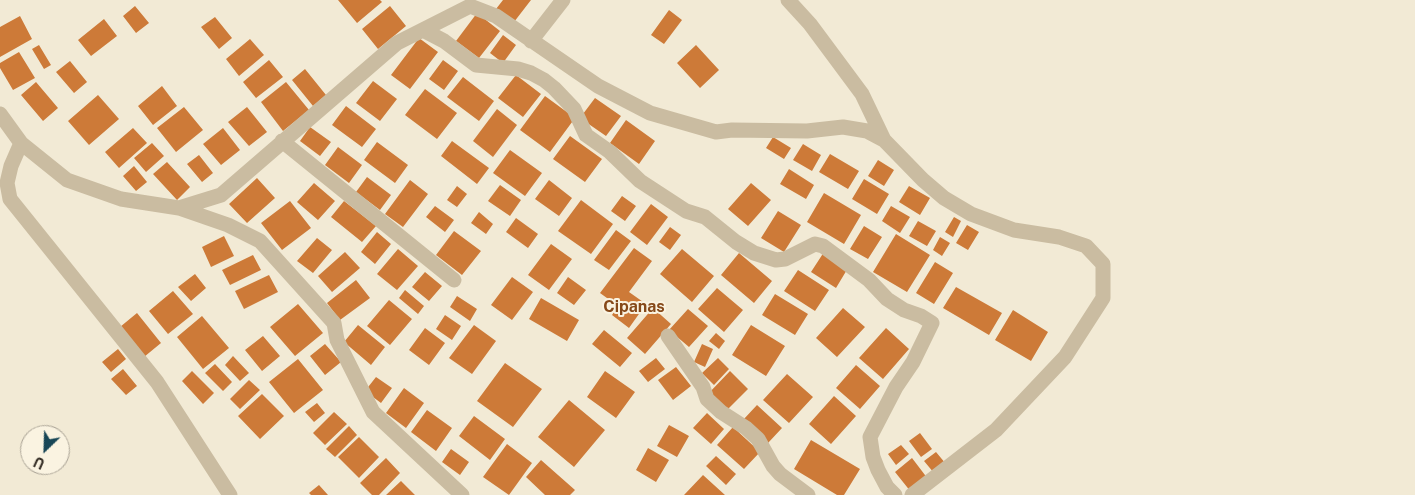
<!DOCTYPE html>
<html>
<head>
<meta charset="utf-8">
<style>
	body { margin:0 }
	#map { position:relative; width:1415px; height:495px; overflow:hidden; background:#f2ead5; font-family:"Public Sans",sans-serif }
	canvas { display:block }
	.north { position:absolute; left:20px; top:425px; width:50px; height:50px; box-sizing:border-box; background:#faf3e1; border:1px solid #aaa395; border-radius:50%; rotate:204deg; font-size:14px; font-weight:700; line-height:20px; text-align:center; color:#332c24 }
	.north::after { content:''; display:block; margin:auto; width:18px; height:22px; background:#184656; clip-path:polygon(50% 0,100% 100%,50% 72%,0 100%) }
</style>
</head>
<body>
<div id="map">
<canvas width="1415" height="495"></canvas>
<div class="north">U</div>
</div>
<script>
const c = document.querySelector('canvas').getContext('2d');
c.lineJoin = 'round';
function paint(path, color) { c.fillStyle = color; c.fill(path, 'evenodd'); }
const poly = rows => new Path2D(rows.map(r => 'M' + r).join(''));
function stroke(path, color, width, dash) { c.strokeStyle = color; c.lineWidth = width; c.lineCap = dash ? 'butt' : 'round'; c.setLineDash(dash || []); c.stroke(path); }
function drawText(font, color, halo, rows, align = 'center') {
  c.font = font + ' "Public Sans",sans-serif'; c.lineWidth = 4; c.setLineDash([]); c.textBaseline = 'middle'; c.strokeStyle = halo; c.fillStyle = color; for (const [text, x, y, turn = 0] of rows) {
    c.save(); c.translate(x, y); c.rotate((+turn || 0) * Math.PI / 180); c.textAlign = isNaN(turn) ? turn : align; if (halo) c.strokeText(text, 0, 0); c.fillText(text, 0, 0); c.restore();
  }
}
const building = poly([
	[338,0,380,0,382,2,357,23],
	[503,0,531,0,514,22,496,9],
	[135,6,149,23,136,33,123,16],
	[390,6,406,26,378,49,362,29],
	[669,10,682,20,664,44,651,35],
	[477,13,500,31,479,58,456,41],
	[20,16,32,39,0,57,0,27],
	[215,17,232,38,219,49,201,27],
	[104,19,117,36,91,56,78,40],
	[503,35,516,45,503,63,490,53],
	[419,38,438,52,410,89,391,75],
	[250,39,264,55,239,76,226,59],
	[39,45,51,65,44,69,32,49],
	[696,45,719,70,700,88,677,63],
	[19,52,35,78,13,90,0,68,0,63],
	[269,60,283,77,256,98,243,82],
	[443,60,458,71,444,90,429,79],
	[70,61,87,82,74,93,56,72],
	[305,69,326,95,313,106,292,80],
	[516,75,541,94,523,117,498,98],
	[463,77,494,101,479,121,447,97],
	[373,81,397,99,380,121,356,103],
	[36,82,58,108,43,121,21,95],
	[286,82,309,110,283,131,261,102],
	[162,86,177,106,153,125,138,106],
	[425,89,457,113,437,139,405,115],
	[98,95,119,119,89,145,68,121],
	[545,96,575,118,550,152,520,130],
	[595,98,621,116,606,136,580,118],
	[346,106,376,129,362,147,332,125],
	[184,107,203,130,176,152,157,128],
	[247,107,267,132,249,146,228,122],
	[497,109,517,125,493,157,473,141],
	[626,120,655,141,639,164,610,143],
	[310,127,331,142,320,156,300,141],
	[133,128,147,143,119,168,105,152],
	[223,128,240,150,221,165,203,144],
	[570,136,602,159,585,182,553,159],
	[773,137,791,148,784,159,766,148],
	[452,141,489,168,477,184,441,156],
	[377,142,408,165,395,183,364,160],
	[152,143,164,156,146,172,134,158],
	[803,144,821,155,812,171,793,160],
	[338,147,362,165,349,183,325,165],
	[510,150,542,173,525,196,493,173],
	[830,154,859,171,848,189,819,172],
	[199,155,213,173,202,182,187,164],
	[878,160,894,170,884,186,868,176],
	[167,162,190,187,177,200,153,174],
	[134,166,147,182,136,191,123,176],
	[789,169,814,185,806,199,780,184],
	[367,177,391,195,380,210,356,192],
	[257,178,275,198,247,223,229,204],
	[864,179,889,194,877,214,852,199],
	[410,180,428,194,403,227,385,214],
	[549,180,572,198,559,216,535,199],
	[314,183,335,201,318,220,297,202],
	[751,183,771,200,748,226,728,209],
	[500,185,521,200,510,216,488,201],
	[457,186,467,194,457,207,447,200],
	[909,186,930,198,920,215,899,202],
	[824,193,861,215,844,244,807,222],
	[622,196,636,206,625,221,611,211],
	[581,200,613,224,591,254,558,231],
	[290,201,311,228,282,250,261,223],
	[344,201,376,226,362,242,331,217],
	[651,204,668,217,647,245,630,232],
	[435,206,454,220,445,232,426,217],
	[891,206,910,217,900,233,882,221],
	[778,211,801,225,784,252,761,238],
	[479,212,493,224,486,234,471,223],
	[954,217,961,221,953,237,945,232],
	[516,218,538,234,528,248,506,232],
	[918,221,936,231,927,246,909,236],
	[967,225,979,232,968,250,956,243],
	[864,226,882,237,868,259,850,249],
	[670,227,681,235,670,250,659,242],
	[616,230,631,241,609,270,594,260],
	[454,231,481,251,462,275,436,255],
	[377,232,391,244,375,264,361,252],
	[896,234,930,255,907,292,873,272],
	[224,236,234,256,211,267,202,247],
	[940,237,950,243,942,256,933,250],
	[317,238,332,250,313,273,297,261],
	[551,244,572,259,549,290,528,275],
	[634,248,652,261,629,292,646,304,629,328,612,315,618,306,600,293],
	[398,249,418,266,397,290,377,274],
	[682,249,714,276,692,302,660,274],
	[345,252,360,268,332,292,318,276],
	[824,252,848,268,836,288,811,272],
	[739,253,772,281,754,303,721,275],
	[253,255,261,270,230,285,222,270],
	[935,262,953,273,934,304,916,293],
	[798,270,829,290,815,311,784,291],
	[425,272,442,286,429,301,412,287],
	[195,274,206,288,191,301,178,287],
	[269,275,278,292,244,309,235,291],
	[512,277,533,292,512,320,491,305],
	[568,277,586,290,574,305,557,293],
	[356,280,370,298,340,320,327,303],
	[956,287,1002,313,989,335,943,308],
	[717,288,743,310,724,332,698,309],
	[405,290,424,306,418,314,399,298],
	[173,291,193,314,168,334,149,311],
	[775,294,808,314,795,335,762,315],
	[457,296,477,309,470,321,450,307],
	[541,298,579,320,567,341,529,319],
	[389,300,412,319,390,345,367,326],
	[298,304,323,333,295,356,270,327],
	[653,308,671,324,645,354,627,338],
	[843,308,865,327,837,357,816,338],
	[688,309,708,326,689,347,669,330],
	[1013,310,1048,332,1031,361,995,340],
	[137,313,161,343,144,357,120,327],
	[445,315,461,326,452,340,436,329],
	[202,316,229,348,203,369,177,337],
	[358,325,385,347,371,365,344,342],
	[474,325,496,341,472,374,449,358],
	[751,325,785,346,766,376,732,355],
	[425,328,445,343,429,365,409,350],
	[886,328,909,349,883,379,859,358],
	[604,330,632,353,620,367,592,344],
	[716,333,725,341,719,349,709,341],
	[263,336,280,356,262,371,245,350],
	[325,344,341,362,325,375,310,356],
	[702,344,713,349,705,367,694,362],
	[118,349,126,359,111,372,102,362],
	[233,356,249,373,240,381,225,365],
	[656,358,665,369,648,382,639,371],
	[718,358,729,369,714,385,702,373],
	[298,359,323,390,294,413,269,382],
	[505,363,542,389,513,427,477,401],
	[215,364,232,382,223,391,205,373],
	[856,365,880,386,860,409,836,388],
	[676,367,691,386,673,400,658,380],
	[123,369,137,386,126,395,111,379],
	[192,371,214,393,203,404,182,381],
	[605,371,635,392,616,418,587,397],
	[730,371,748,389,725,412,707,395],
	[787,374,813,397,789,423,763,400],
	[376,377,392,388,381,403,365,391],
	[249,380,260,390,240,409,230,399],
	[404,388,424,403,406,428,386,413],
	[262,394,284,416,260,439,238,416],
	[834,396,856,416,831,444,809,424],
	[569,400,605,430,574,467,538,437],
	[317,403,325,413,314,422,305,412],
	[757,405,782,428,768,443,743,420],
	[427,410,452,428,436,451,411,432],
	[334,412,347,424,325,445,313,433],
	[707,413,724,429,711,444,693,428],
	[474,416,505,439,490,460,459,436],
	[669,425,689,436,677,457,657,446],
	[349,426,357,435,335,457,326,449],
	[733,427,760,452,744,469,717,445],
	[920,433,932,449,921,457,909,441],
	[359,437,379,457,359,478,338,457],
	[811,440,860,469,844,495,837,495,794,469],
	[507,444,532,463,509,495,483,477],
	[901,445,909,454,896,465,888,454],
	[648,448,669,460,656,482,636,470],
	[451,449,469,462,460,475,442,462],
	[936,452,946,464,934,473,924,461],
	[716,456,736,474,726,485,706,466],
	[386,458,400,473,379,495,372,495,360,483],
	[912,458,928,479,911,492,895,472],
	[541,460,575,490,570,495,545,495,526,477],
	[703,475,725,495,684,495],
	[401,481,415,495,386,495],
	[319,485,328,495,311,495,309,493]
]);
const street = poly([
	[788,0,810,24,862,94,884,140],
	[423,30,444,41,476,65,518,69,531,73,544,80,554,88,574,109,586,135,610,152,640,181,686,211,705,217,736,242,754,253,776,260,785,259,815,244,823,246,869,280,887,299,904,310,921,316,932,323,913,362,896,387,870,437,873,457,878,470,887,487,895,495],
	[531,41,563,0],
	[0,114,21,143,67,180,121,199,179,208,221,195,397,43,470,6,496,16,598,86,650,113,716,132,732,130,807,131,843,127,867,131,884,140,923,180,944,198,971,214,1014,230,1059,237,1086,246,1103,264,1103,298,1065,357,996,430,912,495],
	[282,141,454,280],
	[21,143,11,166,7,183,10,199,157,382,230,495],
	[179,208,228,225,260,241,334,323,337,340,373,412,462,495],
	[668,336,703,387,707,399,721,412,746,428,758,439,773,466,780,474,808,495]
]);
const quarterNames = [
	["Cipanas",634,307]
];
paint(building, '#cd7a38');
stroke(street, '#cabca1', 15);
drawText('bold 16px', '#864919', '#faf3e1', quarterNames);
</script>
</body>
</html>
